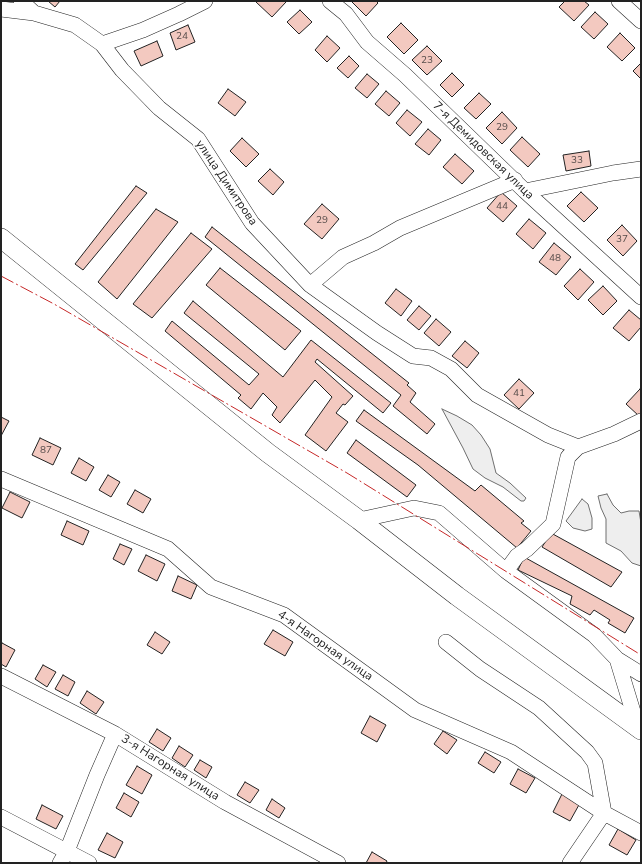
<!DOCTYPE html>
<html>
<head>
<meta charset="utf-8">
<style>
	body { margin:0 }
	#map { position:relative; width:642px; height:864px; overflow:hidden; background:#fff; font-family:"Nunito Sans",sans-serif }
	canvas { display:block }
	.frame { position:absolute; inset:0; border:2px solid #222; pointer-events:none }
</style>
</head>
<body>
<div id="map">
<canvas width="642" height="864"></canvas>
<div class="frame"></div>
</div>
<script>
const c = document.querySelector('canvas').getContext('2d');
c.lineJoin = 'round';
function paint(path, color) { c.fillStyle = color; c.fill(path, 'evenodd'); }
const poly = rows => new Path2D(rows.map(r => 'M' + r).join(''));
function stroke(path, color, width, dash) { c.strokeStyle = color; c.lineWidth = width; c.lineCap = dash ? 'butt' : 'round'; c.setLineDash(dash || []); c.stroke(path); }
function drawText(font, color, halo, rows, align = 'center') {
  c.font = font + ' "Nunito Sans",sans-serif'; c.lineWidth = 3; c.setLineDash([]); c.textBaseline = 'middle'; c.strokeStyle = halo; c.fillStyle = color; for (const [text, x, y, turn = 0] of rows) {
    c.save(); c.translate(x, y); c.rotate((+turn || 0) * Math.PI / 180); c.textAlign = isNaN(turn) ? turn : align; if (halo) c.strokeText(text, 0, 0); c.fillText(text, 0, 0); c.restore();
  }
}
const green = poly([
	[442,409,457,416,472,425,481,435,490,449,496,473,510,483,526,498,524,501,521,501,503,487,485,478,473,469,463,448,442,409],
	[607,494,613,505,621,513,629,511,639,511,641,523,641,566,632,563,621,551,606,543,606,519,601,508,598,496,607,494],
	[582,499,588,504,592,518,592,529,585,531,573,528,566,521,582,499]
]);
const building = poly([
	[48,1,60,1,55,7,48,1],
	[257,1,285,1,286,2,272,17,256,2,257,1],
	[351,1,376,1,378,3,366,16,351,1],
	[565,1,584,1,589,5,574,21,559,7,565,1],
	[300,10,312,22,299,34,287,22,300,10],
	[595,12,608,24,594,39,581,27,595,12],
	[401,23,418,40,404,54,387,37,401,23],
	[188,25,195,42,176,50,170,33,188,25],
	[620,33,635,48,622,61,607,47,620,33],
	[327,36,340,48,327,62,315,50,327,36],
	[157,41,163,56,141,66,134,51,157,41],
	[427,46,442,61,427,75,412,60,427,46],
	[349,56,359,66,348,78,337,68,349,56],
	[641,63,641,79,633,71,641,63],
	[452,73,464,85,452,97,440,85,452,73],
	[367,74,379,84,367,98,355,88,367,74],
	[228,89,246,102,235,116,218,103,228,89],
	[386,91,400,103,389,116,375,104,386,91],
	[479,93,491,104,476,119,464,108,479,93],
	[407,110,422,122,410,136,396,123,407,110],
	[502,112,517,128,502,144,486,128,502,112],
	[428,129,441,140,429,155,415,144,428,129],
	[522,137,540,154,528,167,510,150,522,137],
	[242,138,259,154,246,167,230,151,242,138],
	[589,151,591,166,566,171,563,155,589,151],
	[455,154,474,171,462,184,443,167,455,154],
	[270,169,284,182,273,195,258,181,270,169],
	[136,186,147,193,83,270,75,264,136,186],
	[501,192,517,206,503,222,487,208,501,192],
	[581,192,598,208,584,222,567,206,581,192],
	[322,204,339,219,322,239,304,224,322,204],
	[156,209,178,222,117,299,98,282,156,209],
	[529,219,546,233,533,249,516,234,529,219],
	[622,225,637,241,623,256,607,240,622,225],
	[212,227,409,383,407,385,416,393,410,402,435,424,427,434,393,406,401,395,205,237,212,227],
	[191,233,212,249,152,318,133,304,191,233],
	[554,243,571,257,556,275,539,262,554,243],
	[220,268,301,331,285,350,206,285,220,268],
	[580,269,594,282,578,300,564,286,580,269],
	[603,286,617,301,603,315,588,300,603,286],
	[396,289,412,301,401,316,385,303,396,289],
	[193,301,283,377,311,340,391,403,383,413,317,359,315,362,353,396,345,405,343,404,336,413,348,422,326,451,305,435,332,397,315,380,280,423,272,415,277,407,263,393,251,409,238,398,241,395,165,331,172,321,249,385,259,374,184,313,193,301],
	[419,306,431,316,419,330,407,320,419,306],
	[629,310,641,320,641,327,629,341,613,328,629,310],
	[436,319,451,332,439,346,424,333,436,319],
	[465,341,479,353,467,368,452,356,465,341],
	[519,379,534,393,519,409,504,395,519,379],
	[640,389,641,390,641,414,639,416,626,404,640,389],
	[364,410,475,491,481,485,524,521,521,523,531,531,517,548,418,465,356,421,364,410],
	[1,417,9,421,1,436,1,417],
	[40,438,61,448,53,465,32,455,40,438],
	[356,440,416,485,407,497,347,453,356,440],
	[79,458,94,467,86,481,71,473,79,458],
	[108,475,120,482,111,497,99,490,108,475],
	[135,490,151,499,143,513,127,504,135,490],
	[10,492,30,502,22,518,2,508,10,492],
	[67,521,89,531,83,545,61,535,67,521],
	[551,533,622,572,611,587,542,547,551,533],
	[120,544,132,549,124,565,113,559,120,544],
	[146,555,165,564,157,581,138,571,146,555],
	[524,557,634,618,625,633,608,623,610,620,594,610,590,615,570,604,572,596,518,570,524,557],
	[178,576,197,585,191,599,172,591,178,576],
	[273,630,293,642,285,656,264,644,273,630],
	[155,632,170,642,162,654,147,645,155,632],
	[2,643,15,650,6,667,1,664,1,645,2,643],
	[43,665,56,672,47,687,35,679,43,665],
	[63,675,75,682,68,696,55,689,63,675],
	[87,691,104,702,96,714,80,703,87,691],
	[370,716,386,725,377,742,361,733,370,716],
	[157,729,171,738,163,751,149,742,157,729],
	[443,731,457,740,447,754,434,744,443,731],
	[179,746,193,755,185,767,172,758,179,746],
	[485,752,501,762,494,773,478,763,485,752],
	[200,760,212,767,206,778,194,770,200,760],
	[137,766,152,775,142,794,126,785,137,766],
	[518,769,535,778,526,793,510,784,518,769],
	[245,782,259,790,250,803,237,795,245,782],
	[124,793,139,802,131,817,116,808,124,793],
	[562,794,580,803,570,821,553,812,562,794],
	[272,799,285,808,279,818,266,810,272,799],
	[42,805,63,816,56,829,36,819,42,805],
	[618,829,636,840,627,855,609,845,618,829],
	[107,833,123,842,115,858,98,850,107,833],
	[372,852,387,861,386,863,366,863,372,852]
]);
const minor = poly([
	[21,1,34,13,75,25,102,44,122,70,159,108,198,139,252,223,310,285,377,333,413,356,431,358,451,369,477,395,548,435,578,447],
	[330,1,346,14,367,42,405,75,525,191,641,297],
	[619,1,641,21],
	[1,9,34,13],
	[102,44,143,30,179,14,205,1],
	[525,191,613,173,641,169],
	[310,285,343,257,374,243,400,228,515,180],
	[1,479,168,549,211,587,284,615,415,710,511,752,604,813,641,833],
	[359,520,414,508,439,513,506,571],
	[446,642,480,669,539,708,587,752,595,763,604,813,570,863],
	[617,659,641,674],
	[1,676,115,734,225,802,338,863],
	[638,728,617,659,594,635,506,571,517,556,527,549,553,524,568,457,578,447,614,434,641,421],
	[1,817,89,863],
	[60,863,67,851,97,775,115,734]
]);
const major = poly([
	[1,238,268,453,359,520,457,596,641,730]
]);
const power = poly([
	[1,276,54,304,347,473,641,655]
]);
const numberNames = [
	["24",182,37],
	["23",427,61],
	["29",502,128],
	["33",577,161],
	["44",502,207],
	["29",322,221],
	["37",622,240],
	["48",555,259],
	["41",519,394],
	["87",46,451]
];
const streetNames = [
	["7-я Демидовская улица",483,151,44],
	["улица Димитрова",226,183,56],
	["4-я Нагорная улица",325,646,35],
	["3-я Нагорная улица",170,768,32]
];
paint(green, '#eee');
stroke(green, '#6f6f6f', 1);
paint(building, '#f3c9c0');
stroke(building, '#222', 1);
stroke(minor, '#222', 16);
stroke(major, '#222', 20);
stroke(minor, '#fff', 15);
stroke(major, '#fff', 19);
stroke(power, '#c62828', 1, [14, 3, 2, 3]);
drawText('10px', '#564c4a', null, numberNames);
drawText('12px', '#222', '#fff', streetNames);
</script>
</body>
</html>
